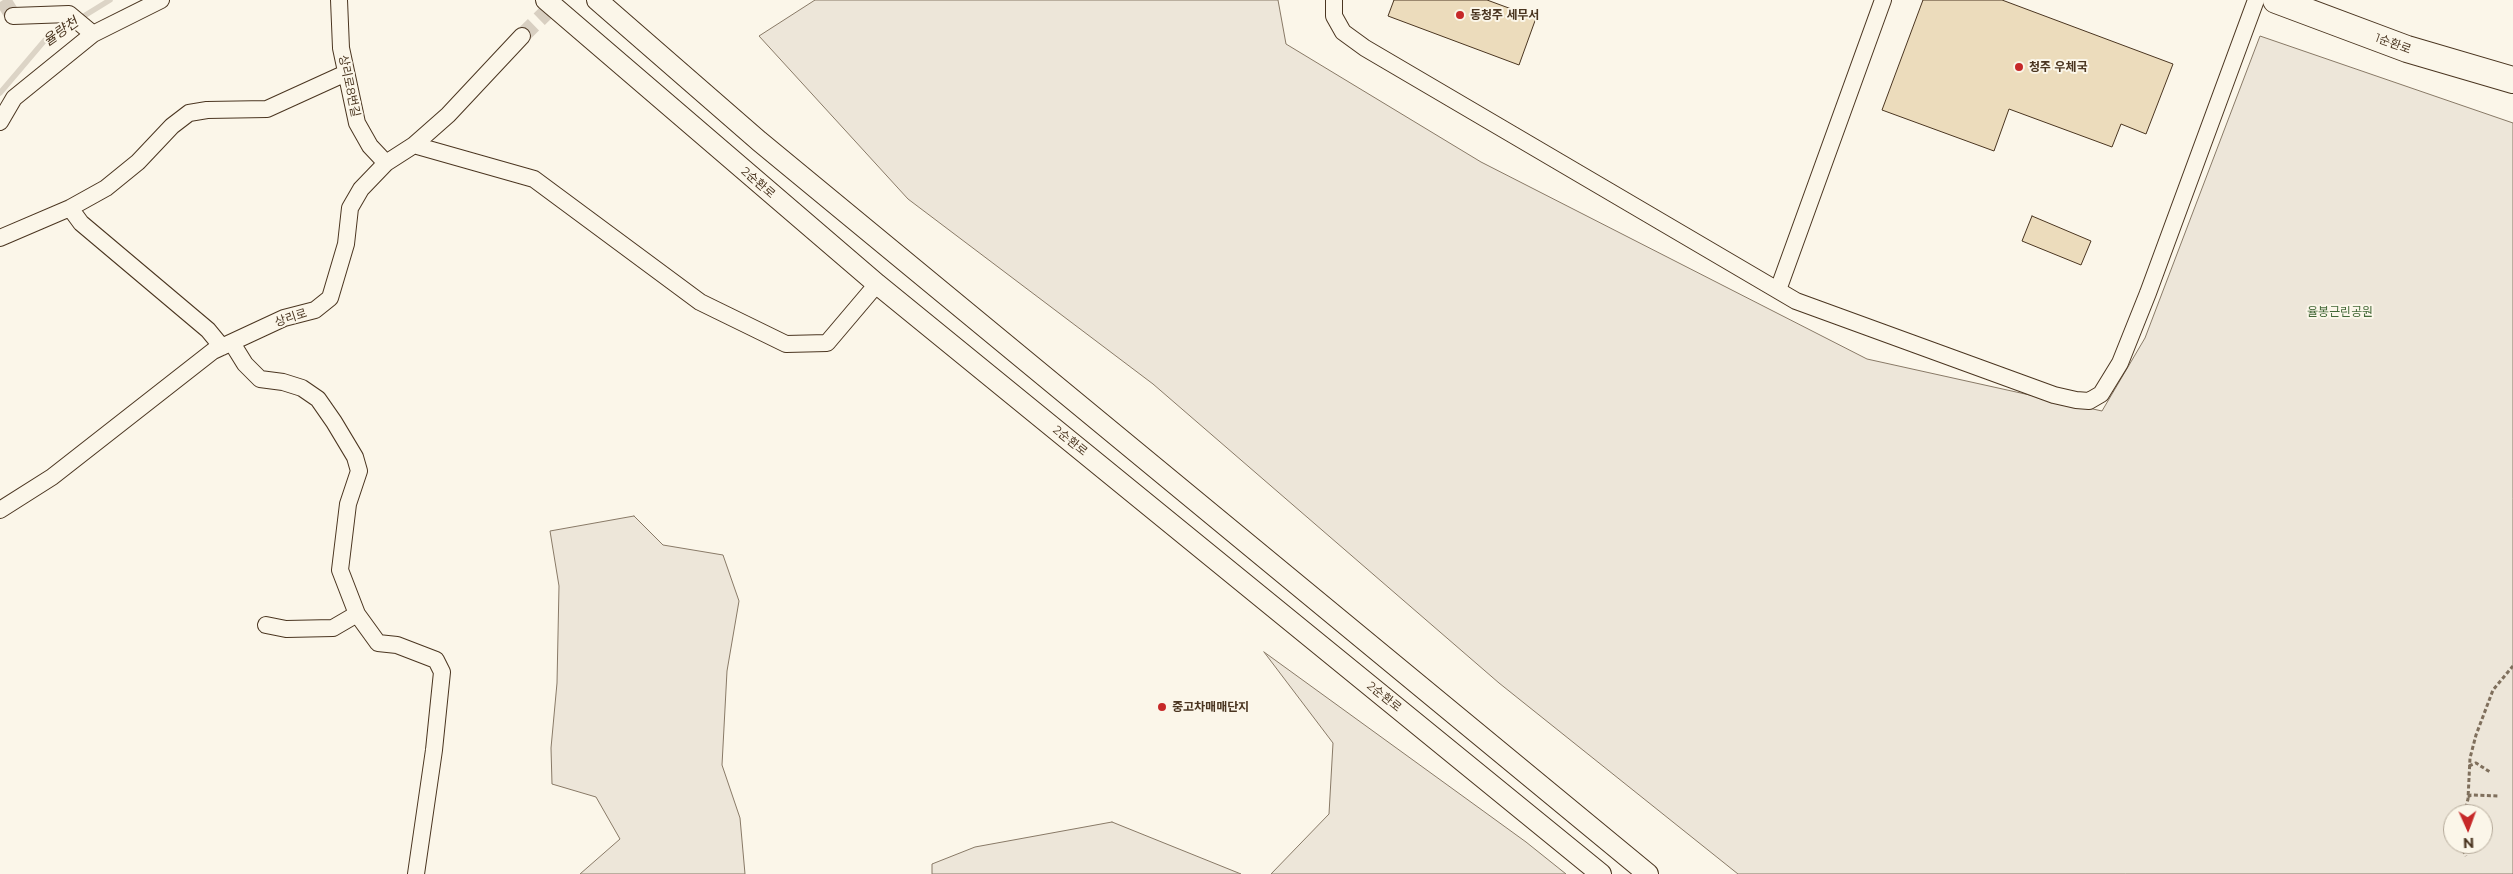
<!DOCTYPE html>
<html>
<head>
<meta charset="utf-8">
<style>
	body { margin:0 }
	#map { position:relative; width:2513px; height:874px; overflow:hidden; background:#fbf6e9; font-family:Montserrat,sans-serif }
	canvas { display:block }
	.north { position:absolute; left:2443px; top:804px; width:50px; height:50px; box-sizing:border-box; background:#fbf6e9; border:1px solid #b4a999; border-radius:50%; rotate:178deg; font-size:14px; font-weight:700; line-height:20px; text-align:center; color:#4a3520 }
	.north::after { content:''; display:block; margin:auto; width:18px; height:22px; background:#c62828; clip-path:polygon(50% 0,100% 100%,50% 72%,0 100%) }
</style>
</head>
<body>
<div id="map">
<canvas width="2513" height="874"></canvas>
<div class="north">N</div>
</div>
<script>
const c = document.querySelector('canvas').getContext('2d');
c.lineJoin = 'round';
function paint(path, color) { c.fillStyle = color; c.fill(path, 'evenodd'); }
const poly = rows => new Path2D(rows.map(r => 'M' + r).join(''));
function stroke(path, color, width, dash) { c.strokeStyle = color; c.lineWidth = width; c.lineCap = dash ? 'butt' : 'round'; c.setLineDash(dash || []); c.stroke(path); }
function drawText(font, color, halo, rows, align = 'center') {
  c.font = font + ' Montserrat,"Noto Sans KR",sans-serif'; c.lineWidth = 4; c.setLineDash([]); c.textBaseline = 'middle'; c.strokeStyle = halo; c.fillStyle = color; for (const [text, x, y, turn = 0] of rows) {
    c.save(); c.translate(x, y); c.rotate((+turn || 0) * Math.PI / 180); c.textAlign = isNaN(turn) ? turn : align; if (halo) c.strokeText(text, 0, 0); c.fillText(text, 0, 0); c.restore();
  }
}
const green = poly([
	[815,0,1278,0,1286,44,1481,162,1867,359,2102,411,2145,338,2260,36,2513,123,2513,874,1738,874,1499,683,1153,384,908,199,759,36,815,0],
	[2453,814,2483,814,2483,844,2453,844,2453,814],
	[634,516,663,545,723,555,739,601,727,671,722,765,740,818,745,874,580,874,620,839,596,797,552,784,551,748,557,683,559,586,550,531,634,516],
	[1264,652,1526,842,1566,874,1271,874,1329,814,1333,743,1264,652],
	[1112,822,1241,874,932,874,932,864,975,847,1112,822]
]);
const stream = poly([
	[0,93,45,40,110,0]
]);
const building = poly([
	[1394,0,1487,0,1536,18,1519,65,1388,16,1394,0],
	[1923,0,2002,0,2173,64,2146,134,2121,124,2112,147,2009,109,1994,151,1882,110,1923,0],
	[2032,216,2091,241,2081,265,2022,241,2032,216]
]);
const minorTunnel = poly([
	[3,0,13,16],
	[522,36,559,0]
]);
const path = poly([
	[2469,766,2476,763,2490,772],
	[2468,797,2471,795,2498,796],
	[2464,814,2468,799,2470,758,2476,735,2493,690,2513,666],
	[2461,844,2461,847,2466,856]
]);
const minor = poly([
	[339,0,341,48,357,123,370,146,386,163],
	[1334,0,1334,16,1343,32,1365,48,1796,301,2054,395,2076,400,2089,401,2101,394,2120,363,2148,293,2256,0],
	[13,16,69,14,93,34],
	[0,122,14,98,93,34,161,0],
	[414,145,534,179,700,302,786,344,827,343,877,284],
	[70,208,81,223,208,330,222,347],
	[0,238,70,208,106,188,138,162,172,126,189,113,207,110,267,109,346,73],
	[1778,290,1883,0],
	[232,343,245,364,260,379,283,382,302,388,318,399,334,422,355,457,359,471,348,504,340,570,357,614,378,643,397,645,436,660,442,672,434,750,416,874],
	[0,510,52,477,213,351,284,318,315,310,330,298,346,244,350,208,361,189,386,163,414,145,448,115,522,36],
	[266,625,286,629,333,628,357,614]
]);
const tertiary = poly([
	[546,0,877,284,1601,874],
	[597,0,759,141,1648,874]
]);
const primary = poly([
	[2276,0,2407,49,2513,80]
]);
const markers = [
	[1460,15,5,"#c62828"],
	[2019,67,5,"#c62828"],
	[1162,707,5,"#c62828"]
];
const poiNames = [
	["동청주 세무서",1470,15],
	["청주 우체국",2029,67],
	["중고차매매단지",1172,707]
];
const streetNames = [
	["1순환로",2393,44,20],
	["상리로8번길",349,86,78],
	["2순환로",758,183,41],
	["상리로",291,318,-18],
	["2순환로",1070,441,39],
	["2순환로",1384,697,39]
];
const parkNames = [
	["율봉근린공원",2340,312]
];
const waterNames = [
	["율량천",61,32,-35]
];
paint(green, '#ede6d9');
stroke(green, '#887966', 1);
stroke(stream, '#dcd4c6', 5.5);
paint(building, '#ecdcbc');
stroke(building, '#4a3520', 1);
stroke(minorTunnel, '#d8cfc1', 16, [16, 8]);
stroke(minor, '#4a3520', 18);
stroke(tertiary, '#4a3520', 22);
stroke(primary, '#4a3520', 28);
stroke(path, '#7f6f5c', 3, [4, 2.5]);
stroke(minor, '#fbf6e9', 16);
stroke(tertiary, '#fbf6e9', 20);
stroke(primary, '#fbf6e9', 26);
for (const [x, y, r, color] of markers) { const dot = new Path2D(); dot.arc(x, y, r, 0, 2 * Math.PI); c.fillStyle = color; c.fill(dot); stroke(dot, '#fbf6e9', 2); }
drawText('bold 12px', '#4a3520', '#fbf6e9', poiNames, 'left');
drawText('12px', '#4a3520', '#fbf6e9', streetNames);
drawText('12px', '#436837', '#fbf6e9', parkNames);
drawText('italic 14px', '#4a3520', '#fbf6e9', waterNames);
</script>
</body>
</html>
